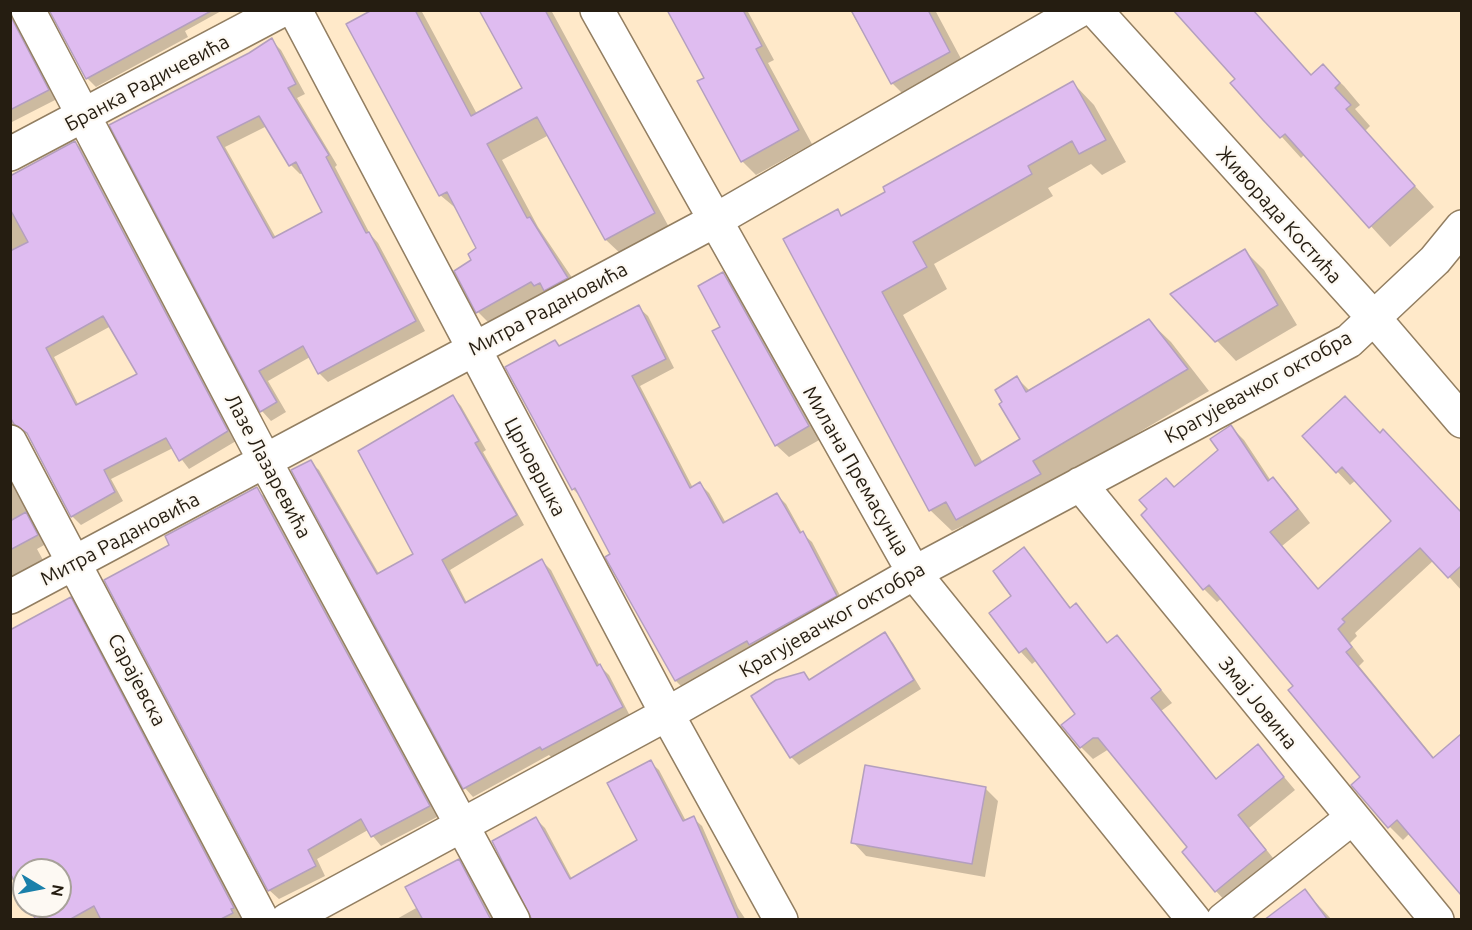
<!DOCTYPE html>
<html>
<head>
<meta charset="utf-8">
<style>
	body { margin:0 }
	#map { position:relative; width:1472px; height:930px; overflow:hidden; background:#ffe9c9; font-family:Ubuntu,sans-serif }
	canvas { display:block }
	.frame { position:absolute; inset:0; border:12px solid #251d11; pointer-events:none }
	.north { position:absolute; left:12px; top:858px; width:60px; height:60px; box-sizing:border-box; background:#fdf9f3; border:2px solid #a7a199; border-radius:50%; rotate:100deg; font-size:16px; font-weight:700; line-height:24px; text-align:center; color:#251d11 }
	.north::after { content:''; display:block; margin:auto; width:21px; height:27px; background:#1a80aa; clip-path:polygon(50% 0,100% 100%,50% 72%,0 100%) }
</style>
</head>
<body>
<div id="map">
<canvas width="1472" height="930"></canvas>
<div class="frame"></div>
<div class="north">N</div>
</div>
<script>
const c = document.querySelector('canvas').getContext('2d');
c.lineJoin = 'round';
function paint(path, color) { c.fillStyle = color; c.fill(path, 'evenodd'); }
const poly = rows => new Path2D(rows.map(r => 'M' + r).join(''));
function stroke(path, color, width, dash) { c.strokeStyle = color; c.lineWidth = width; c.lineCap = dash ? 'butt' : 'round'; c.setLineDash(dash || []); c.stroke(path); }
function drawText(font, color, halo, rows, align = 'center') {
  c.font = font + ' Ubuntu,sans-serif'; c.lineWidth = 4.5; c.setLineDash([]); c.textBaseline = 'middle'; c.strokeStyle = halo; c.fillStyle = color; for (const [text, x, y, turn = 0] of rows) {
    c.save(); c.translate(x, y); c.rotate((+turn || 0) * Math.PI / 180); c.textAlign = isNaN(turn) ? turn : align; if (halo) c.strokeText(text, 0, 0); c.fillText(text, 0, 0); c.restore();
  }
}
const shadow = poly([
	[52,10,223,10,185,31,188,37,96,87,87,78],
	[375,10,421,10,477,114,524,89,481,10,551,10,670,229,622,255,606,240,549,135,502,160,538,227,583,294,494,328,478,312,456,271,473,261,478,249,458,210,440,195,348,25],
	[669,10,747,10,774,60,768,63,812,144,756,175,742,161,706,78],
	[850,10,935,10,967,70,910,101,892,83],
	[1253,10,1312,76,1323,66,1344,86,1360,105,1355,109,1370,126,1365,131,1434,207,1390,247,1305,154,1301,158,1233,83,1238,79],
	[12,22,21,31,57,99,10,123],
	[271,40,281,50,305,94,297,98,337,165,335,167,370,234,378,243,425,331,328,382,319,373,310,357,268,381,286,412,271,421,262,411,111,125,250,54],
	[267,126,291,165,300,174,303,173,324,212,276,238,225,147],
	[1073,83,1094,105,1126,162,1102,175,1091,164,1048,188,1053,196,934,264,947,289,903,315,983,463,1022,439,1017,378,1030,391,1149,321,1171,342,1209,391,1053,483,978,541,963,526,952,531,930,510,837,211,843,217],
	[75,142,84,151,236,441,189,469,173,448,111,479,123,501,81,525,72,516,29,434,21,432,10,434,10,177],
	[111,326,139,375,79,406,54,357],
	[1245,251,1264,270,1297,325,1236,361,1173,294],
	[723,274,735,286,821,439,789,457,776,445,722,327],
	[638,307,648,316,674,368,640,386,693,488,700,484,709,493,726,523,777,495,786,504,802,533,812,542,845,605,685,690,676,681,607,557,613,554,582,498,573,489,555,342,560,347],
	[453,397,461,406,486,450,483,452,524,525,450,570,467,603,542,561,551,570,600,666,609,675,630,716,552,758,549,755,473,797,465,788,310,462,319,470,379,574,415,554],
	[1231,427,1244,440,1271,481,1273,479,1286,492,1310,523,1282,546,1319,590,1393,521,1356,480,1350,485,1304,436,1380,434,1396,445,1462,514,1462,591,1434,560,1355,633,1357,636,1350,643,1364,661,1359,666,1435,759,1459,762,1462,766,1462,891,1411,832,1403,840,1389,826,1363,778,1295,686,1222,598,1217,602,1204,589,1175,489,1220,450],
	[10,477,46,544,37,549,43,560,10,578],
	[256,489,266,498,439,816,381,846,368,830,317,859,325,876,279,899,269,890,171,545],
	[1023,549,1071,608,1075,605,1108,644,1116,637,1128,649,1172,703,1161,711,1217,780,1258,746,1295,790,1249,828,1277,863,1227,903,1216,891,1189,848,1109,749,1093,759,1081,747,1063,725,1077,714,1037,660,1032,664,1021,652,991,613,1013,596],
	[70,599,80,609,243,918,37,920,30,906,60,906,60,870,24,870,24,895,10,877,10,632],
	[884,634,893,643,921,689,799,765,791,757,804,674,811,681],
	[650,762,659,770,686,821,693,818,702,826,738,908,746,920,533,920,536,819,545,828,572,879,639,841],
	[985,788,998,801,985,877,866,856,853,842],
	[459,861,467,870,494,920,395,920,418,907],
	[1305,891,1332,920,1267,920]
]);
const building = poly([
	[49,10,213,10,86,79,49,10],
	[372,10,415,10,471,116,522,88,479,10,545,10,655,213,605,240,537,117,487,144,527,218,530,217,568,278,544,291,540,283,534,286,531,282,476,313,454,271,471,260,468,254,476,248,447,192,439,196,346,24,372,10],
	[667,10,743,10,762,46,756,49,799,130,741,162,697,81,704,78,667,10],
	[851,10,928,10,950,52,891,84,851,10],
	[1173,10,1253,10,1311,75,1323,64,1340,83,1335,88,1351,105,1346,109,1415,186,1369,228,1285,134,1280,138,1263,120,1230,83,1235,79,1173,10],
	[10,15,49,90,10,110,10,15],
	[272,38,296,84,288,88,329,155,326,157,366,233,369,232,416,321,318,374,303,346,259,371,277,402,260,412,109,125,249,53,272,38],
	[259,116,289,166,296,162,322,212,273,238,217,137,259,116],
	[1073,81,1106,140,1079,154,1072,141,1028,166,1032,174,913,242,927,267,882,292,975,466,1020,439,999,404,1002,402,995,390,1017,376,1026,392,1149,319,1188,369,1033,461,1041,474,956,520,946,502,929,511,783,239,838,209,841,216,885,192,883,187,1073,81],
	[75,141,228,431,179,461,166,438,104,470,115,492,71,517,27,433,14,424,10,417,10,251,28,242,10,209,10,176,75,141],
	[103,316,137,374,76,405,46,348,103,316],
	[1245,249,1278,305,1215,342,1170,294,1245,249],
	[723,272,809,426,775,446,712,331,720,327,698,286,723,272],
	[639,305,666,359,632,376,690,488,700,482,723,523,777,493,800,533,803,531,837,596,749,645,747,641,675,681,605,557,610,554,575,488,572,490,505,367,555,340,559,346,639,305],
	[453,395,479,441,475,443,517,515,442,560,465,603,542,559,597,666,600,664,623,707,542,750,540,747,463,789,291,470,311,460,377,574,413,554,358,451,453,395],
	[1345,396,1380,433,1383,429,1461,512,1461,566,1448,578,1420,548,1342,619,1345,622,1338,629,1352,647,1346,652,1433,758,1461,734,1461,895,1397,820,1388,828,1351,785,1360,777,1288,690,1293,686,1209,585,1203,590,1141,515,1147,509,1139,500,1166,478,1174,487,1218,450,1210,439,1231,425,1268,481,1273,477,1298,509,1270,532,1318,589,1391,521,1342,467,1336,473,1302,436,1345,396],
	[257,487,430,806,371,837,361,819,308,850,316,866,268,891,104,580,169,545,165,536,257,487],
	[26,512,38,535,10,550,10,521,26,512],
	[1024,547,1070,608,1076,603,1107,643,1117,635,1161,690,1151,698,1216,779,1258,744,1284,777,1238,815,1266,850,1215,892,1182,852,1187,847,1098,738,1093,738,1080,748,1061,725,1075,714,1026,648,1019,653,989,613,1011,596,993,571,1024,547],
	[71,597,234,908,231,909,233,913,219,920,101,920,94,906,69,920,36,920,28,906,60,906,60,870,24,870,24,898,10,873,10,630,71,597],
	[885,632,914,680,790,758,751,696,776,680,804,672,809,680,885,632],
	[651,760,683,821,694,816,739,920,532,920,492,841,536,817,570,879,637,840,607,783,651,760],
	[865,765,986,787,972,864,851,843,865,765],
	[459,859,491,920,423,920,405,887,459,859],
	[1305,889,1328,920,1264,920,1305,889]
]);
const minor = poly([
	[28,10,266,463,513,920],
	[295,10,667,714,781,920],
	[597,10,914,573,1194,920],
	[1095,10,1373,317,1462,421],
	[10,154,282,10],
	[10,442,262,920],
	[1080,484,1437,920],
	[10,597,714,221,1080,10],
	[287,920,667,714,914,573,1349,341,1435,260,1462,227],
	[1223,920,1352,818]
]);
const streetNames = [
	["Бранка Радичевића",147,83,-28],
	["Живорада Костића",1279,215,48],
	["Митра Радановића",548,309,-28],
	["Крагујевачког октобра",1258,387,-29],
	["Лазе Лазаревића",268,466,62],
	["Црновршка",535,467,62],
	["Милана Премасунца",856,471,60],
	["Митра Радановића",120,539,-28],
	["Крагујевачког октобра",832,620,-30],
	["Сарајевска",137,680,62],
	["Змај Јовина",1258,703,51]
];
paint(shadow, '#0003');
paint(building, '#dfbcf0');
stroke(building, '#b49fbe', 1.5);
stroke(minor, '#927e61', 36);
stroke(minor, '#fff', 33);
drawText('20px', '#251d11', '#fdf9f3', streetNames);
</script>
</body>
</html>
